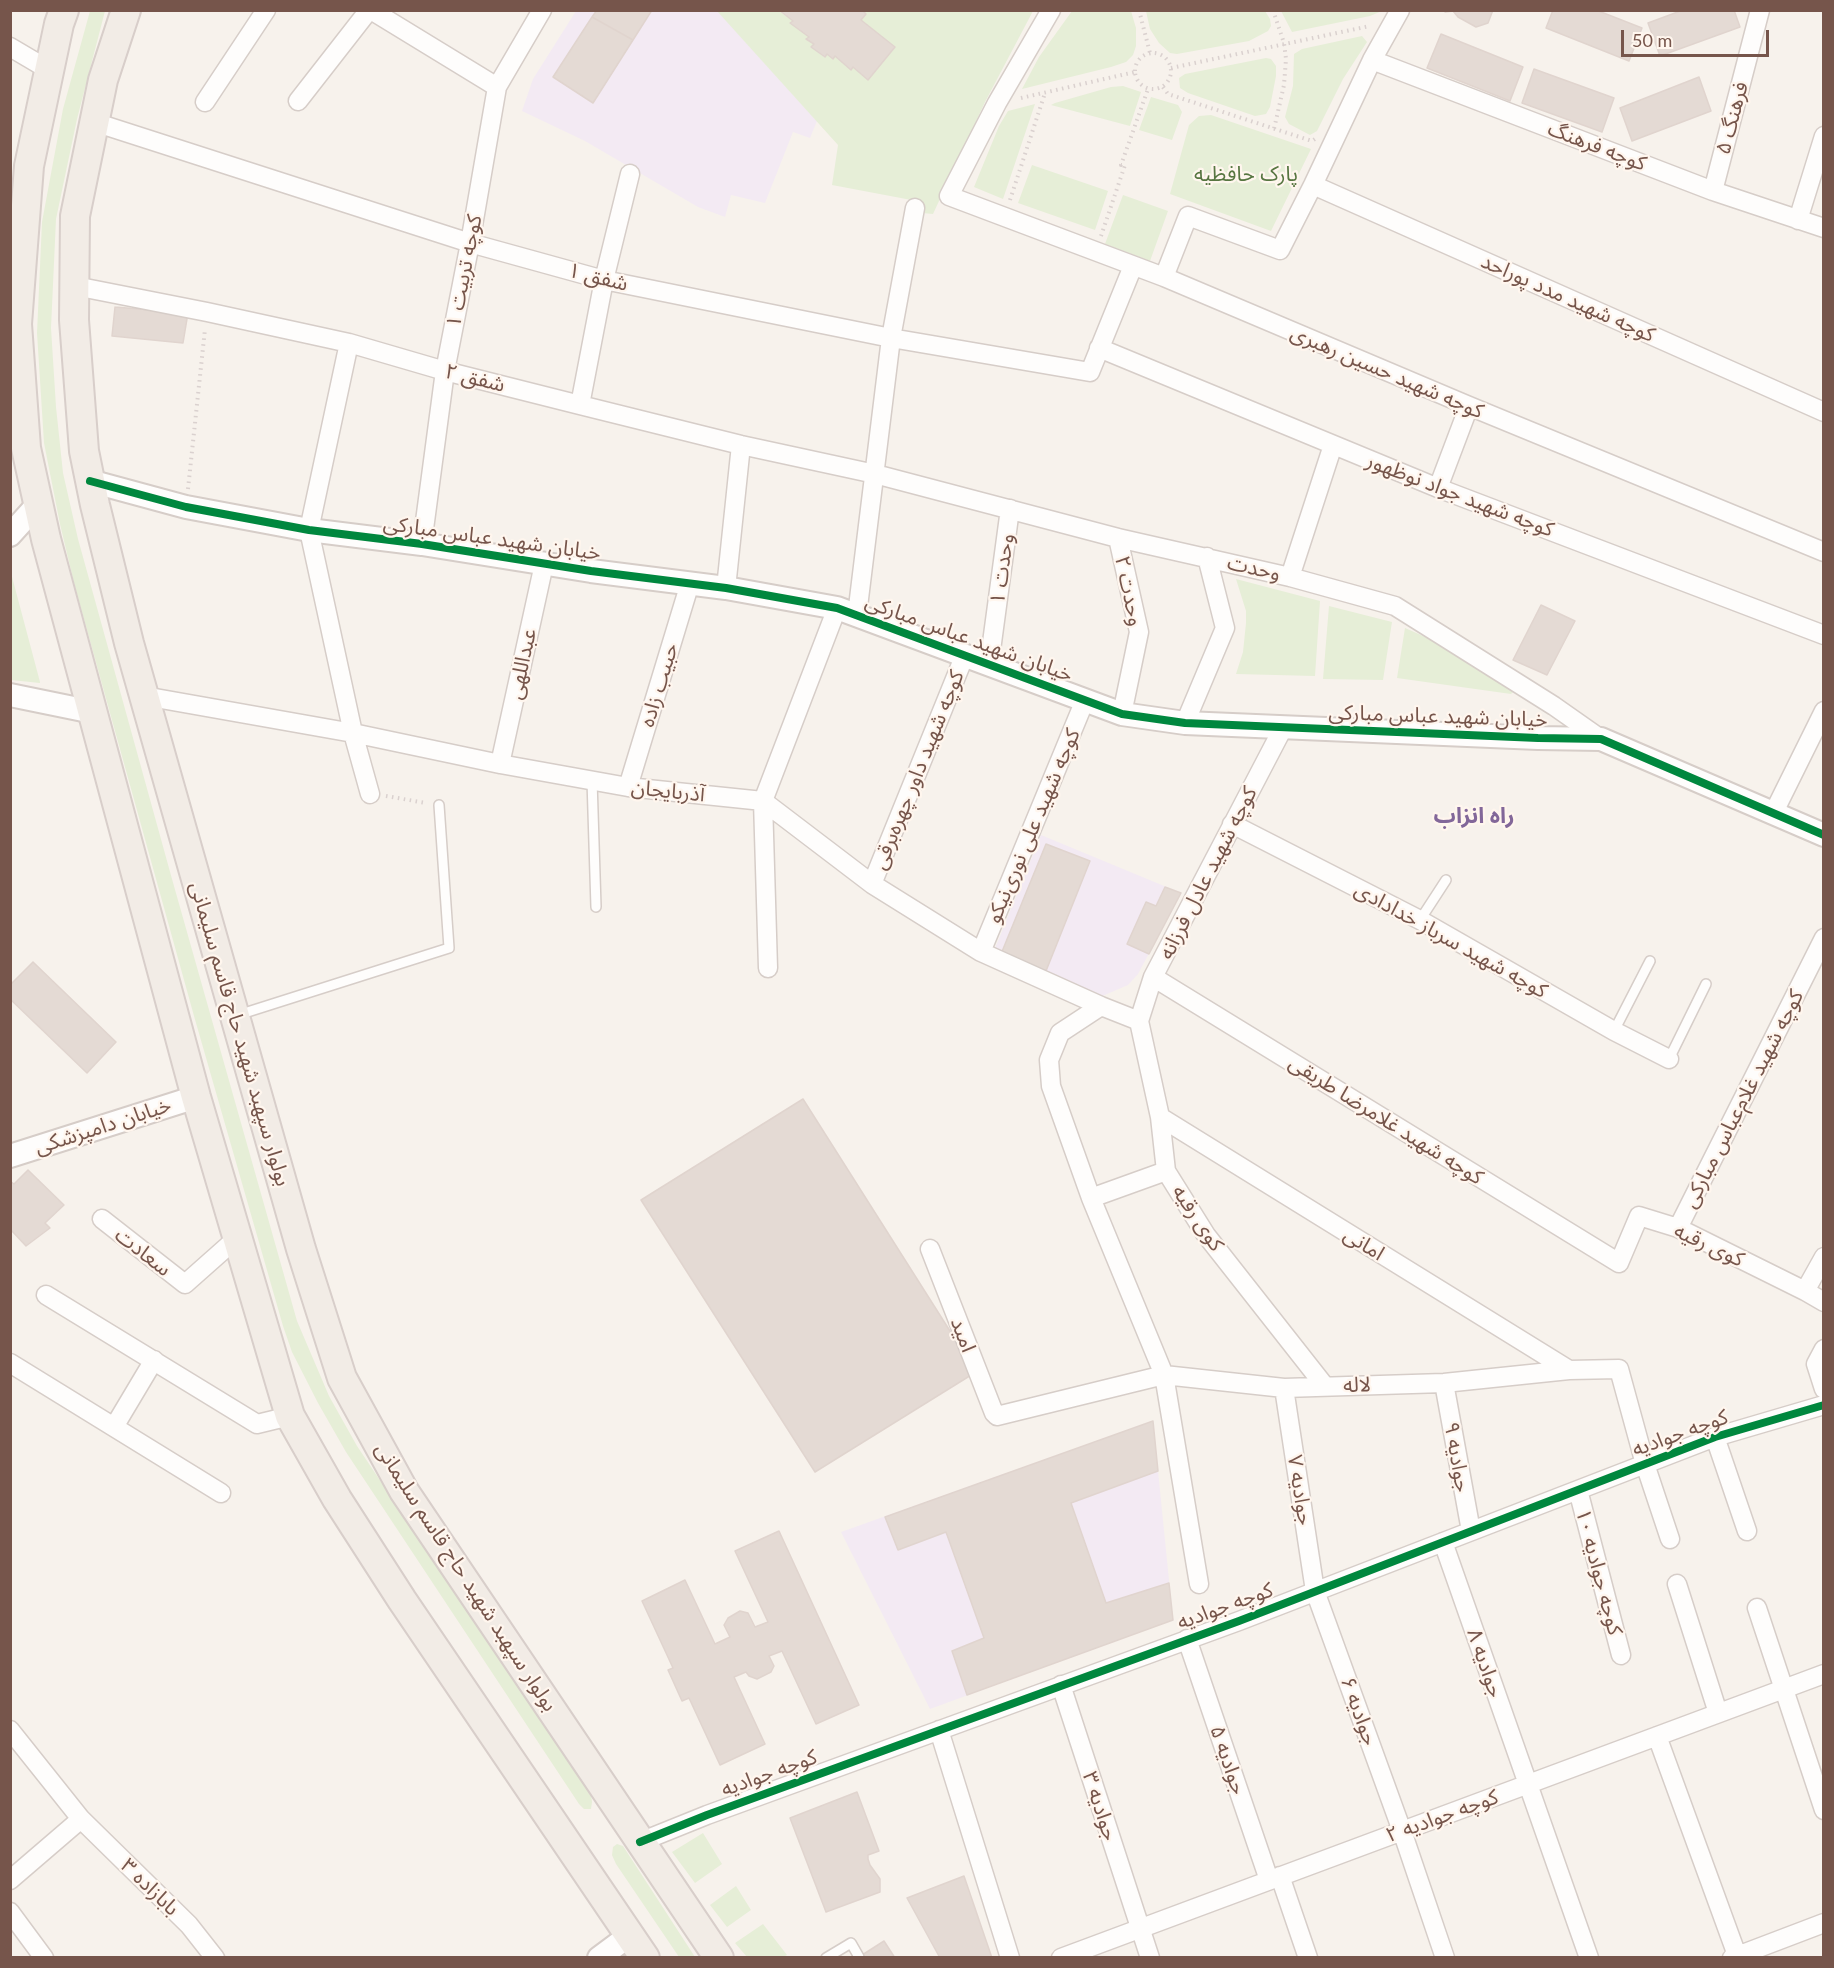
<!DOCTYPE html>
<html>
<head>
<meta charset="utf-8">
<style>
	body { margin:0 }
	#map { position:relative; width:1834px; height:1968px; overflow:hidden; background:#f7f2ec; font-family:Lato,sans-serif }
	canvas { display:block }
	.frame { position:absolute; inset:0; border:12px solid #76554b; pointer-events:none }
	.scale { position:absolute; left:1621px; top:30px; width:148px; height:27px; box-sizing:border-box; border:3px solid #76554b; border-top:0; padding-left:8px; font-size:18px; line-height:21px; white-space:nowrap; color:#76554b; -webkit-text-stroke:4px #fff6ee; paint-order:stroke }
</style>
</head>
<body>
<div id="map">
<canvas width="1834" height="1968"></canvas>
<div class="frame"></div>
<div class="scale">50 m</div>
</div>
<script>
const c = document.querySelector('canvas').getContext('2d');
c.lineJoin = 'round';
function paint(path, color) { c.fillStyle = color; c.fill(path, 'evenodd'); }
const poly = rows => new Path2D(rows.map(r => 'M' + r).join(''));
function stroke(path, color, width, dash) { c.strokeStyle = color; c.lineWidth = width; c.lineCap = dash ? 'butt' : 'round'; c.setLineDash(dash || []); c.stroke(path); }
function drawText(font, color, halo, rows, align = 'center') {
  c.font = font + ' Lato,"Noto Sans Arabic",sans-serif'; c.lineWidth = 4.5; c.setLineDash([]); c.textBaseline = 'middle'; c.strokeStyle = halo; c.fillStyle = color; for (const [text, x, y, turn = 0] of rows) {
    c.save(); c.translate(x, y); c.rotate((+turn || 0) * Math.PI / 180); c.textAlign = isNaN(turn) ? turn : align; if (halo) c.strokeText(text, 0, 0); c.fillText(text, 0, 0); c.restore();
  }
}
const education = poly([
	[717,10,817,121,810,138,793,132,765,203,731,195,725,217,698,207,585,141,522,111,533,79,576,11],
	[1041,835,1181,893,1138,974,1128,985,1100,997,1046,971,994,951],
	[1153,1421,1173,1620,930,1709,841,1532]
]);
const green = poly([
	[90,11,105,11,77,119,56,219,51,328,56,407,63,473,78,539,172,879,297,1321,329,1396,357,1446,591,1795,592,1802,591,1809,584,1809,579,1804,346,1452,318,1403,292,1352,283,1326,194,1016,74,583,60,524,44,443,37,333,42,222,63,109],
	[717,11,779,11,793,21,791,23,809,37,807,39,814,44,812,47,824,57,827,54,833,59,835,56,850,69,853,67,868,79,895,47,861,20,862,11,1033,11,985,102,933,214,922,213,922,202,832,185,838,145],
	[1072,11,1131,11,1136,28,1136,46,1133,55,1126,62,1111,67,1022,89,1039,57],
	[1146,11,1265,11,1270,19,1271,26,1268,31,1249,41,1177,54,1170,53,1159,43,1150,29],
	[1281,11,1382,11,1370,16,1292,32],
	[1362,36,1367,42,1343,79,1317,131,1310,135,1289,124,1285,117,1293,86,1294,54,1302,49],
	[1266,58,1271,59,1276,66,1276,76,1270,107,1266,114,1255,116,1188,93,1180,88,1179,78,1185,74],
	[1123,86,1141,92,1130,126,1051,105,1055,103,1111,87],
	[1151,97,1178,105,1182,112,1172,140,1139,130],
	[1035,104,1003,199,974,187,999,126,1008,111],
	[1211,115,1311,149,1271,231,1170,194,1189,125,1199,116],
	[1032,165,1108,191,1095,230,1018,203],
	[1123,195,1168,211,1150,261,1105,244],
	[11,573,40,682,40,683,11,680],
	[1236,579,1320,601,1315,676,1236,674,1243,652,1246,623,1246,611],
	[1329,606,1392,622,1383,680,1323,679],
	[1405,628,1430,639,1513,689,1513,692,1511,694,1397,678],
	[703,1833,722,1864,695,1883,672,1852],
	[617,1844,623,1846,695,1957,679,1957,616,1864,612,1855,613,1847],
	[736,1886,751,1910,727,1927,710,1905],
	[763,1924,787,1955,783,1957,747,1957,735,1943]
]);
const building = poly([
	[652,10,633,40,592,17,597,10,652,10],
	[779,10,862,10,866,14,861,20,895,47,868,80,853,67,851,70,835,56,833,59,827,54,825,57,811,47,814,44,806,39,809,37,790,23,793,21,779,10],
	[1444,10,1493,10,1488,23,1476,27,1458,17,1453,11,1445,12,1444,10],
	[1553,10,1596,10,1642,28,1629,61,1546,28,1553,10],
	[1683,10,1734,10,1740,27,1660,56,1648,23,1683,10],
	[592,17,633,40,593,103,553,77,592,17],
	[1441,34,1523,67,1510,101,1427,68,1441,34],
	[1534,69,1614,98,1602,132,1522,103,1534,69],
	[1699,77,1711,111,1632,141,1620,108,1699,77],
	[115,307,188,313,183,343,112,336,115,307],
	[1541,605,1575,621,1547,675,1513,660,1541,605],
	[1046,844,1090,861,1046,971,1001,954,1046,844],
	[1165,887,1181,893,1149,954,1127,944,1146,902,1156,906,1165,887],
	[33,962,116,1042,87,1073,10,999,10,985,33,962],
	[803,1099,976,1372,815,1472,641,1200,803,1099],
	[28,1170,64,1205,45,1223,50,1228,26,1246,10,1229,10,1181,14,1184,28,1170],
	[1153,1421,1158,1471,1071,1503,1106,1603,1169,1583,1173,1620,967,1695,952,1651,984,1638,946,1532,898,1550,885,1517,1153,1421],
	[779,1531,859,1705,816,1724,782,1651,769,1656,774,1666,771,1672,757,1679,749,1676,746,1672,734,1677,765,1744,720,1765,689,1698,682,1701,668,1670,673,1668,642,1601,685,1580,715,1644,730,1637,724,1625,728,1618,740,1611,748,1613,755,1627,768,1622,735,1551,779,1531],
	[857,1792,879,1851,868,1855,868,1859,870,1865,880,1879,880,1892,826,1912,790,1818,857,1792],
	[964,1876,992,1958,940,1958,907,1898,964,1876],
	[884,1941,895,1958,859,1958,859,1957,884,1941]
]);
const path = poly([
	[1139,10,1150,53],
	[1273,10,1284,43,1286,59,1284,85,1274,129],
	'1135 71a18 18 0 1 1 36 0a18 18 0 1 1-36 0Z',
	[1171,68,1370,26],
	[1163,87,1168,94,1312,141,1315,139],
	[1021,98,1135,72],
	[1010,200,1045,93],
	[1101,236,1125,165,1121,165,1148,89],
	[188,489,205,329],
	[386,796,426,803]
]);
const service = poly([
	[592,780,596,907],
	[1420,920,1446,880],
	[238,1015,449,948,439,805],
	[1614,1031,1650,961],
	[1669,1059,1706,984],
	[826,1958,851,1943,859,1957]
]);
const minor = poly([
	[371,10,497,87],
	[1051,10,997,103,949,196,1164,277,1469,406,1824,552],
	[10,47,49,70],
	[1372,60,1713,191,1824,228],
	[298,101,369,10],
	[205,102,266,10],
	[94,122,470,243,604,280,891,338,1090,372,1133,266],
	[1313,185,1824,412],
	[1713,191,1760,10],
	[1798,220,1824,136],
	[1164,277,1188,216,1280,250,1313,185,1372,60,1400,10],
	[75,286,207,312,349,343,445,371,580,405,741,445,875,474,1118,538,1290,577,1395,606,1554,706,1601,739],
	[349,343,309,530,353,733,370,794],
	[1099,348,1438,488,1824,635],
	[580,405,604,280,630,174],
	[1438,488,1469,406],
	[1118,538,1139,632,1122,714],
	[422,544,445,371,470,243,497,87,542,10],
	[1290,577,1333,445],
	[726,588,741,445],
	[857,615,891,338,915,208],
	[989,665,1010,509],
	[144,696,353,733,500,764,628,787,763,801,872,884,981,952,1101,1006,1139,1021],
	[1185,723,1225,628,1207,557],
	[500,764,544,564],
	[628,787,690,583],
	[1773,814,1824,711],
	[1232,824,1420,920,1614,1031,1669,1059],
	[872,884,964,657],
	[981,952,1085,700],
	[768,968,763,801,837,608],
	[1153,977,1619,1263,1639,1216,1678,1228,1805,1291,1824,1302],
	[1101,1006,1060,1033,1049,1060,1051,1086,1091,1198,1164,1375,1199,1584],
	[1139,1021,1160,1117,1166,1171,1206,1235,1324,1385],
	[1139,1021,1153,977,1283,728],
	[1160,1117,1569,1370],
	[1091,1198,1166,1171],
	[102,1219,185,1284,238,1237],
	[1678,1228,1824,938],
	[930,1249,994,1413,997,1416,1164,1375,1284,1388,1444,1383,1569,1370,1619,1369,1645,1464,1670,1539],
	[1805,1291,1824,1257],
	[46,1295,257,1424,290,1416],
	[1824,1349,1816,1364,1824,1389],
	[10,1363,221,1493],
	[1444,1383,1471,1531],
	[1284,1388,1315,1591,1402,1831,1445,1958],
	[114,1427,154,1360],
	[1715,1437,1747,1531],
	[1578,1490,1621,1655],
	[1443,1542,1589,1958],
	[1677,1584,1718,1713],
	[1757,1608,1824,1810],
	[1187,1639,1269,1880],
	[1061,1685,1150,1958],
	[10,1730,81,1819,189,1925,215,1958],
	[939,1730,1010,1958],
	[1657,1736,1738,1958],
	[640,1842,707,1815,1239,1621,1715,1437,1824,1405],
	[1280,1876,1308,1958],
	[10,1880,81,1819],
	[10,1912,44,1958],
	[1061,1958,1824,1674],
	[1732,1958,1824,1923]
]);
const tertiary = poly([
	[90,481,186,507,309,530,422,544,591,571,726,588,837,608,1122,714,1185,723,1538,738,1601,739,1824,835],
	[10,535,38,504],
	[10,695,93,712],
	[10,1156,196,1097],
	[599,1958,630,1935]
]);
const primary = poly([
	[64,10,59,24,29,166,17,324,26,448,46,539,196,1097,290,1416,337,1499,402,1600,645,1958],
	[126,10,103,80,75,216,74,320,84,451,95,505,129,643,301,1249,342,1378,404,1491,719,1958]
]);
const cycleway = poly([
	[90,481,186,507,309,530,422,544,591,571,726,588,837,608,1122,714,1185,723,1538,738,1601,739,1824,835],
	[640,1842,707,1815,1239,1621,1715,1437,1824,1405]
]);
const streetNames = [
	["فرهنگ ۵",1732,118,-75],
	["کوچه فرهنگ",1597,146,21],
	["کوچه تربیت ۱",464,271,-79],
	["شفق ۱",598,277,14],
	["کوچه شهید مدد پوراحد",1568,298,24],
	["کوچه شهید حسین رهبری",1387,372,23],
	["شفق ۲",475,378,14],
	["کوچه شهید جواد نوظهور",1460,495,21],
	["خیابان شهید عباس مبارکی",492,538,8],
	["وحدت",1254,568,13],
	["وحدت ۱",1002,569,-82],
	["وحدت ۲",1129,591,78],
	["خیابان شهید عباس مبارکی",969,638,20],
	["عبداللهی",522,664,-78],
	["حبیب زاده",659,685,-73],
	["خیابان شهید عباس مبارکی",1438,716,2],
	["کوچه شهید داور چهره‌برقی",918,770,-68],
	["آذربایجان",668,791,6],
	["کوچه شهید علی نوری‌نیکو",1033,826,-67],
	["کوچه شهید عادل فرزانه",1208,873,-63],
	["کوچه شهید سرباز خدادادی",1451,940,29],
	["بولوار سپهبد شهید حاج قاسم سلیمانی",240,1034,74],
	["کوچه شهید غلام‌عباس مبارکی",1743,1099,-63],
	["کوچه شهید غلامرضا طریقی",1386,1120,32],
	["خیابان دامپزشکی",103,1126,-18],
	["کوی رقیه",1198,1218,56],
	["امانی",1364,1244,32],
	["کوی رقیه",1709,1245,25],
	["سعادت",143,1252,38],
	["امید",963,1335,69],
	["لاله",1357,1385,-1],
	["کوچه جوادیه",1680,1433,-20],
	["جوادیه ۹",1457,1457,80],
	["جوادیه ۷",1300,1490,81],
	["کوچه جوادیه ۱۰",1599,1572,75],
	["بولوار سپهبد شهید حاج قاسم سلیمانی",466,1577,57],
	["کوچه جوادیه",1225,1606,-20],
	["جوادیه ۸",1485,1663,71],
	["جوادیه ۶",1359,1711,70],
	["جوادیه ۵",1228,1760,71],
	["کوچه جوادیه",769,1773,-20],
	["جوادیه ۳",1100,1806,72],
	["کوچه جوادیه ۲",1442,1816,-20],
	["بابازاده ۳",150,1887,44]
];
const parkNames = [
	["پارک حافظیه",1246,174]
];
const neighbourhoodNames = [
	["راه انزاب",1474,816]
];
paint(education, '#f3eaf3');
paint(green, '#e6eed7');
paint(building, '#e4dad4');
stroke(building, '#e0d4ce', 1.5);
stroke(service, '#d6cdc8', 12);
stroke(minor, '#d6cdc8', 21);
stroke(tertiary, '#d6cdc8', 26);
stroke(primary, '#d8ceca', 32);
stroke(path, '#dad1cf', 4, [1.5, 4.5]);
stroke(service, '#fefdfc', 9);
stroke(minor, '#fefdfc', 18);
stroke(tertiary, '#fefdfc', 22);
stroke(primary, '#f2ece6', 28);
stroke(cycleway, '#00873e', 8);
drawText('21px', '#76554b', '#fff6ee', streetNames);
drawText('21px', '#577641', '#fff6ee', parkNames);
drawText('bold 22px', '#826799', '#fff6ee', neighbourhoodNames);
</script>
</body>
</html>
